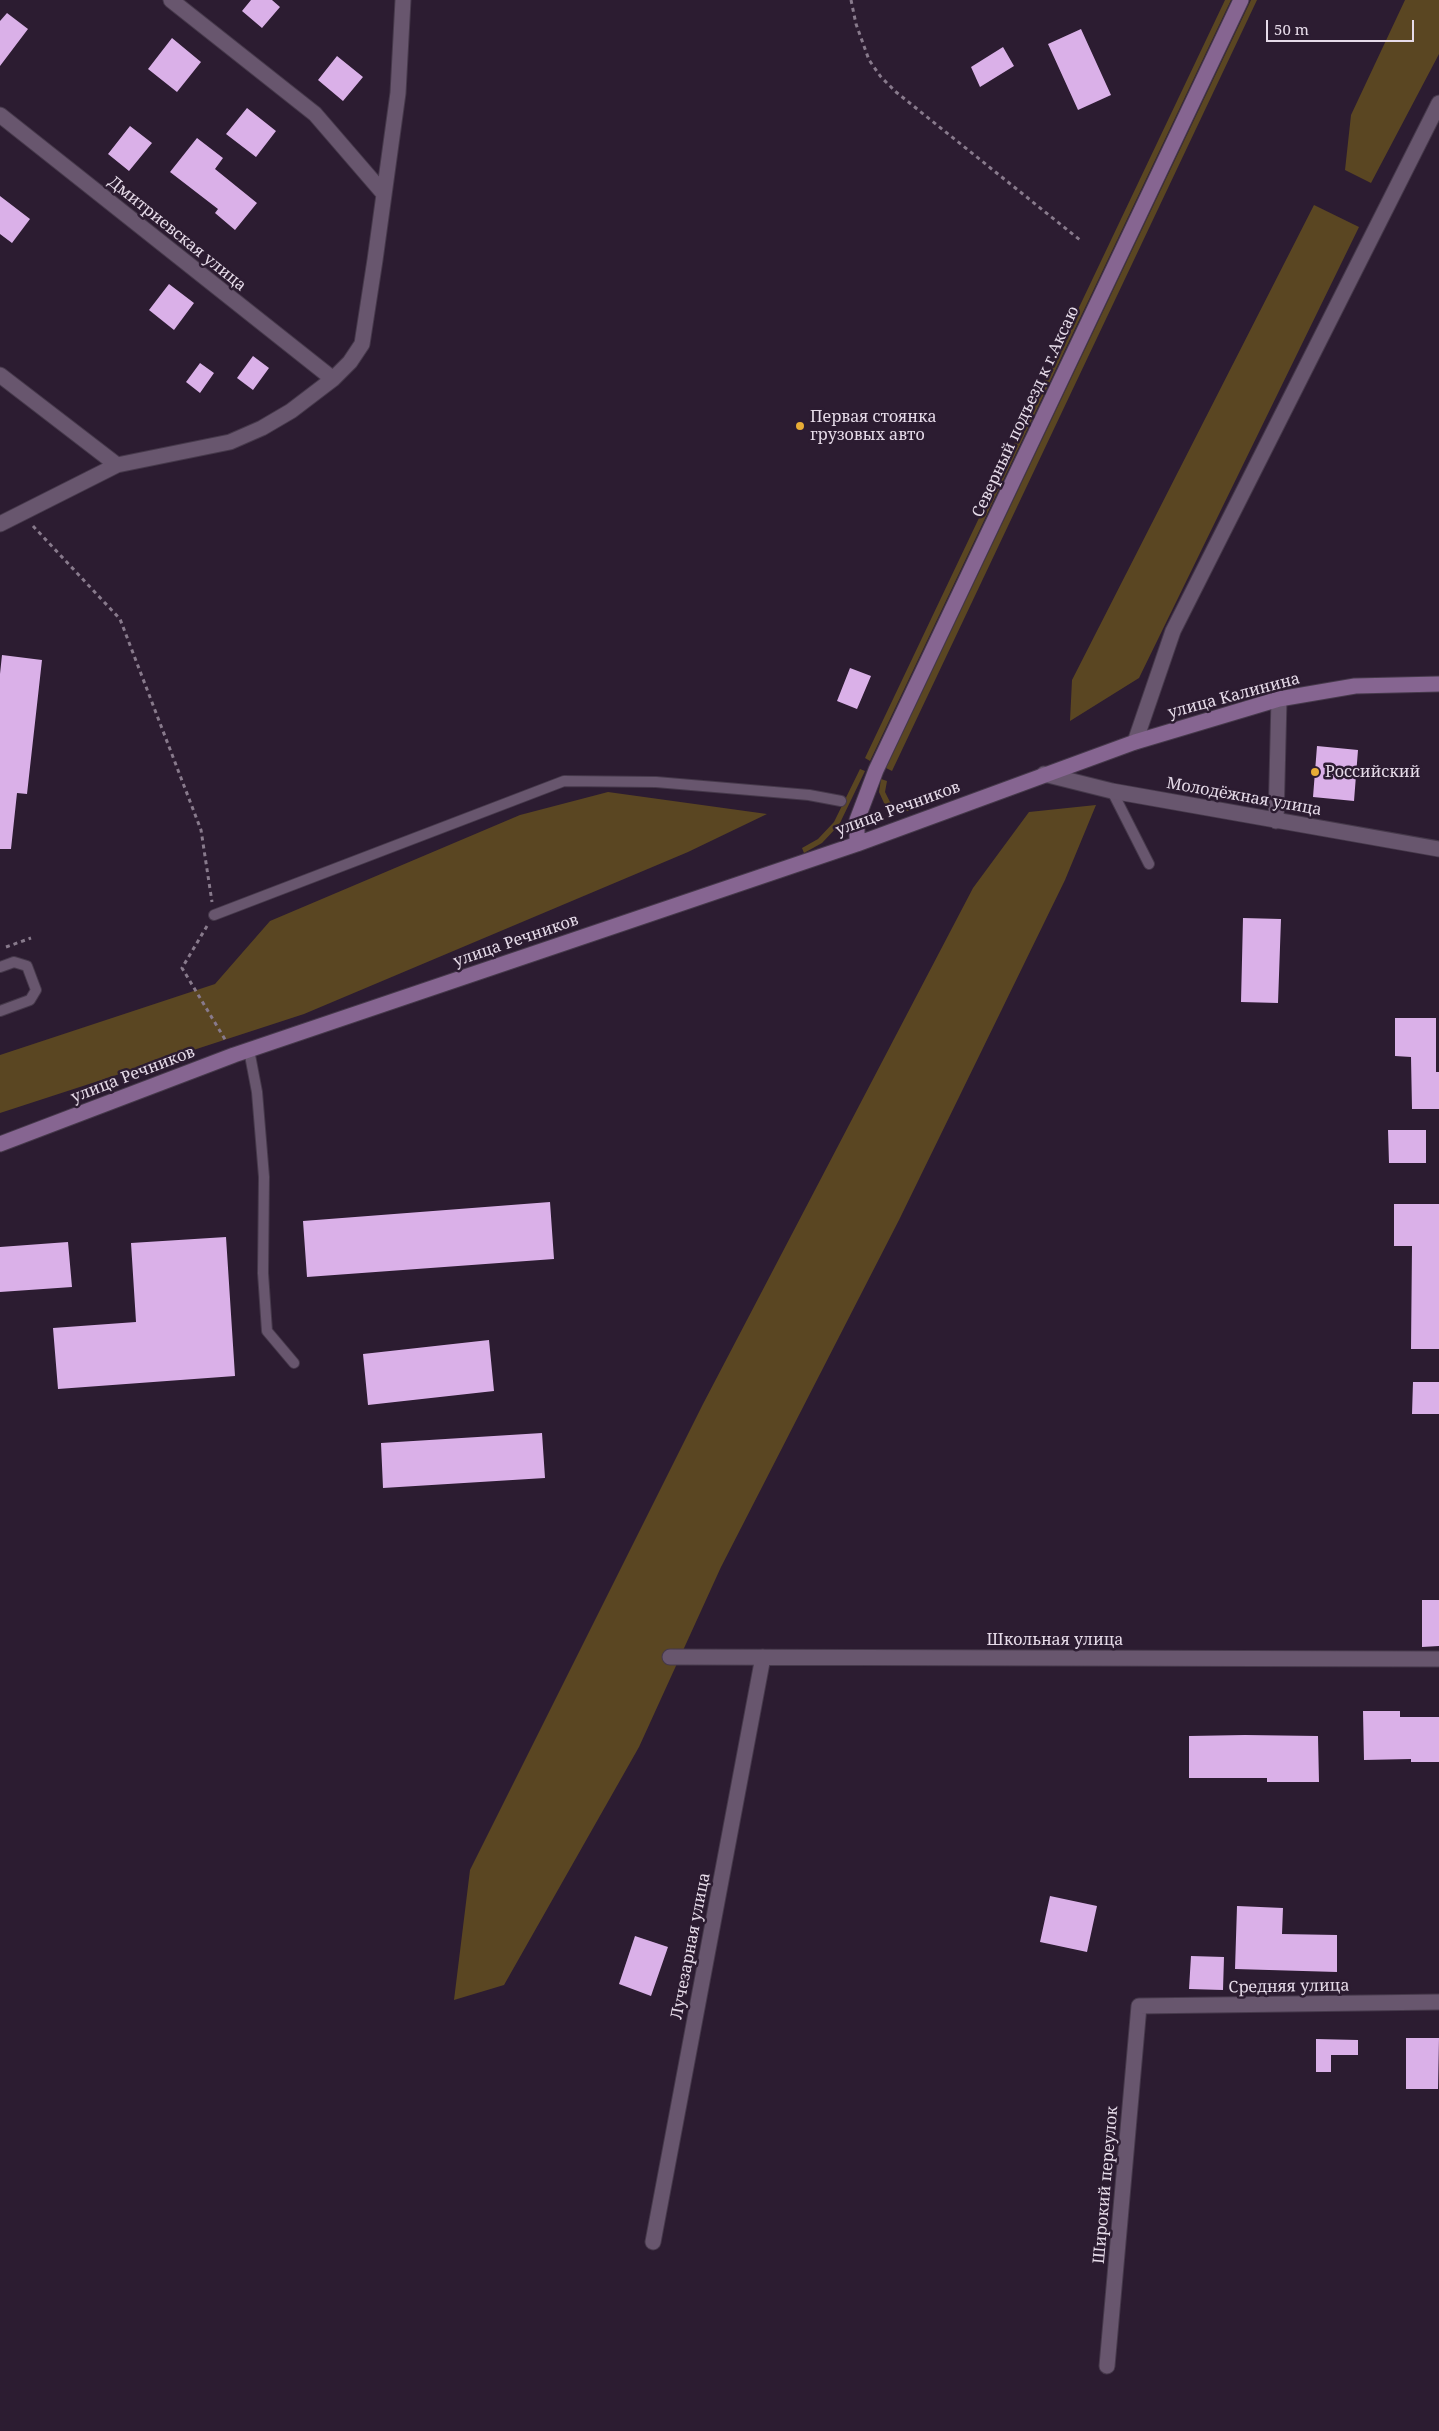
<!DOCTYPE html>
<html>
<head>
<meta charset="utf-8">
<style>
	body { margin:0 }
	#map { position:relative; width:1439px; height:2431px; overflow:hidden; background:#2c1c31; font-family:"Noto Serif",serif }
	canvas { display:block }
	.scale { position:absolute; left:1266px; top:20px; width:148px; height:22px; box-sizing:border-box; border:2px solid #e6dbe9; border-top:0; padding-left:6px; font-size:15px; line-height:18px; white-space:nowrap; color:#e6dbe9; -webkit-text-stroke:4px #2c1c31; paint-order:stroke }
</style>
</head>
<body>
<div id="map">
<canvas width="1439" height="2431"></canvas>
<div class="scale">50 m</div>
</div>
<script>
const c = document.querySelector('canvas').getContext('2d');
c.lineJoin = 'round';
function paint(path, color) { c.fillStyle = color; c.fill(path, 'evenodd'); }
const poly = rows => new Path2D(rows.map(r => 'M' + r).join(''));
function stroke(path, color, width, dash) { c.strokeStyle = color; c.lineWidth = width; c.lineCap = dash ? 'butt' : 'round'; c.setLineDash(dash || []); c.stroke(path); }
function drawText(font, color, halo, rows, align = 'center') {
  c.font = font + ' "Noto Serif",serif'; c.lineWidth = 5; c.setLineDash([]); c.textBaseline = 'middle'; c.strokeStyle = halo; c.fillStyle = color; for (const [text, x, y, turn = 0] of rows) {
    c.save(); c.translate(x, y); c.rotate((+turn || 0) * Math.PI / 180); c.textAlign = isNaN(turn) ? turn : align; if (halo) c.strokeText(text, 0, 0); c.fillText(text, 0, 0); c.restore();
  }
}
const green = poly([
	[1225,0,1231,0,870,761,865,758],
	[1251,0,1257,0,892,771,886,768],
	[1405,0,1439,0,1439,54,1371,183,1345,170,1351,115],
	[1314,205,1359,227,1139,678,1070,721,1072,680],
	[860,769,865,771,839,825,822,843,804,853,802,848,818,839,834,822],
	[881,779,887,781,885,792,890,802,899,806,908,806,911,811,896,811,884,803,879,792],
	[608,792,767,814,688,852,304,1014,0,1113,0,1055,215,984,270,921,520,815],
	[1096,805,1065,880,899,1220,721,1567,639,1747,504,1985,454,2000,470,1870,703,1404,973,888,1029,812]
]);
const building = poly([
	[251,0,272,0,280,7,262,28,242,11],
	[7,13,28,29,0,66,0,21],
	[1081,29,1111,95,1078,110,1048,44],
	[172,38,201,62,177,92,148,69],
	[1003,47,1014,66,980,87,971,67],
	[337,56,363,77,343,101,318,80],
	[247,108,276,131,256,157,226,134],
	[130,126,152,143,129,171,108,154],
	[197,138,223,158,215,169,257,203,235,230,215,213,218,209,170,172],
	[0,196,30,219,12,243,0,234],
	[169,284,194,303,174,330,149,310],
	[253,356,269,368,253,390,237,378],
	[200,363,214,373,200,393,186,382],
	[2,655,42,660,27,794,17,793,11,849,0,849,0,674],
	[850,668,871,676,857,709,837,701],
	[1317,746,1358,750,1354,801,1313,797],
	[1243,918,1281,919,1278,1003,1241,1002],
	[1395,1018,1436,1018,1436,1072,1439,1072,1439,1109,1412,1109,1411,1057,1395,1056],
	[1388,1130,1426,1130,1426,1163,1389,1163],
	[550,1202,554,1259,307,1277,303,1221],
	[1394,1204,1439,1204,1439,1349,1411,1349,1412,1246,1394,1246],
	[226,1237,235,1376,58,1389,53,1328,136,1322,131,1243],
	[68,1242,72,1287,0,1292,0,1247],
	[489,1340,494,1391,368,1405,363,1354],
	[1413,1382,1439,1382,1439,1414,1412,1414],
	[542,1433,545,1478,383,1488,381,1443],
	[1422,1600,1439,1600,1439,1646,1422,1647],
	[1363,1711,1400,1711,1400,1717,1439,1717,1439,1762,1411,1762,1411,1759,1364,1760],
	[1245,1735,1318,1736,1319,1782,1267,1782,1267,1778,1189,1778,1189,1736],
	[1050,1896,1097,1906,1087,1952,1040,1942],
	[1237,1906,1283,1908,1282,1934,1337,1935,1337,1972,1235,1969],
	[635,1936,668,1947,651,1996,619,1984],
	[1191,1956,1224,1957,1223,1990,1189,1989],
	[1406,2038,1439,2038,1438,2089,1406,2089],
	[1316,2039,1358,2040,1358,2055,1331,2055,1331,2072,1316,2072]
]);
const path = poly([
	[851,0,856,24,869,60,881,77,896,92,1080,240],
	[33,526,120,619,201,830,212,902],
	[207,926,182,968,226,1041],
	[6,947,31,938]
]);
const lane = poly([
	[1112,791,1149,864],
	[214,915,564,781,656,782,809,795,841,801],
	[0,967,14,962,27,966,36,990,30,1000,0,1011],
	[249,1050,257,1092,264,1177,263,1273,267,1331,294,1363]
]);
const street = poly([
	[171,0,315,114,384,194],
	[0,115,333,379],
	[0,375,117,465],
	[0,524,117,465,230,442,262,428,291,411,333,379,350,362,362,344,375,260,398,93,403,0],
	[1135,742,1173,631,1439,103],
	[1044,774,1112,791,1439,849],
	[1276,821,1279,699],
	[670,1657,1439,1659],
	[653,2242,763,1657],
	[1107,2366,1139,2006,1439,2002]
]);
const secondary = poly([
	[857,844,857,820,876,770,1241,0],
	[0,1144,234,1055,857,844,1135,742,1279,699,1355,686,1439,684]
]);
const markers = [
	[800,426,5,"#e7ac36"],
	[1315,772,5,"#e7ac36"]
];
const streetNames = [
	["Дмитриевская улица",177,234,39],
	["Северный подъезд к г.Аксаю",1026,412,-65],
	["улица Калинина",1234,696,-15],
	["Молодёжная улица",1244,797,10],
	["улица Речников",898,809,-20],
	["улица Речников",516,941,-19],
	["улица Речников",133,1075,-21],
	["Школьная улица",1055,1640],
	["Лучезарная улица",691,1946,-79],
	["Средняя улица",1289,1987,-1],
	["Широкий переулок",1106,2185,-85]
];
const poiNames = [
	["Первая стоянка",810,417],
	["грузовых авто",810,435],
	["Российский",1325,772]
];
paint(green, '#5a4622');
paint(building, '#dab0e8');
stroke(lane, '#46394b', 12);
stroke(street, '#46394b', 17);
stroke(secondary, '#46394b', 17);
stroke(path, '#887a8c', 3, [4, 4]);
stroke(lane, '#68566e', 10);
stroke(street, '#68566e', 15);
stroke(secondary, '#866591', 15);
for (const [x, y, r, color] of markers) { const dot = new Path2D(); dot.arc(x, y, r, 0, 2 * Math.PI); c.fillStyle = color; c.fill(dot); stroke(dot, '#2c1c31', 2); }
drawText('16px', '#e6dbe9', '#2c1c31', streetNames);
drawText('16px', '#e6dbe9', '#2c1c31', poiNames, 'left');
</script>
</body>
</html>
